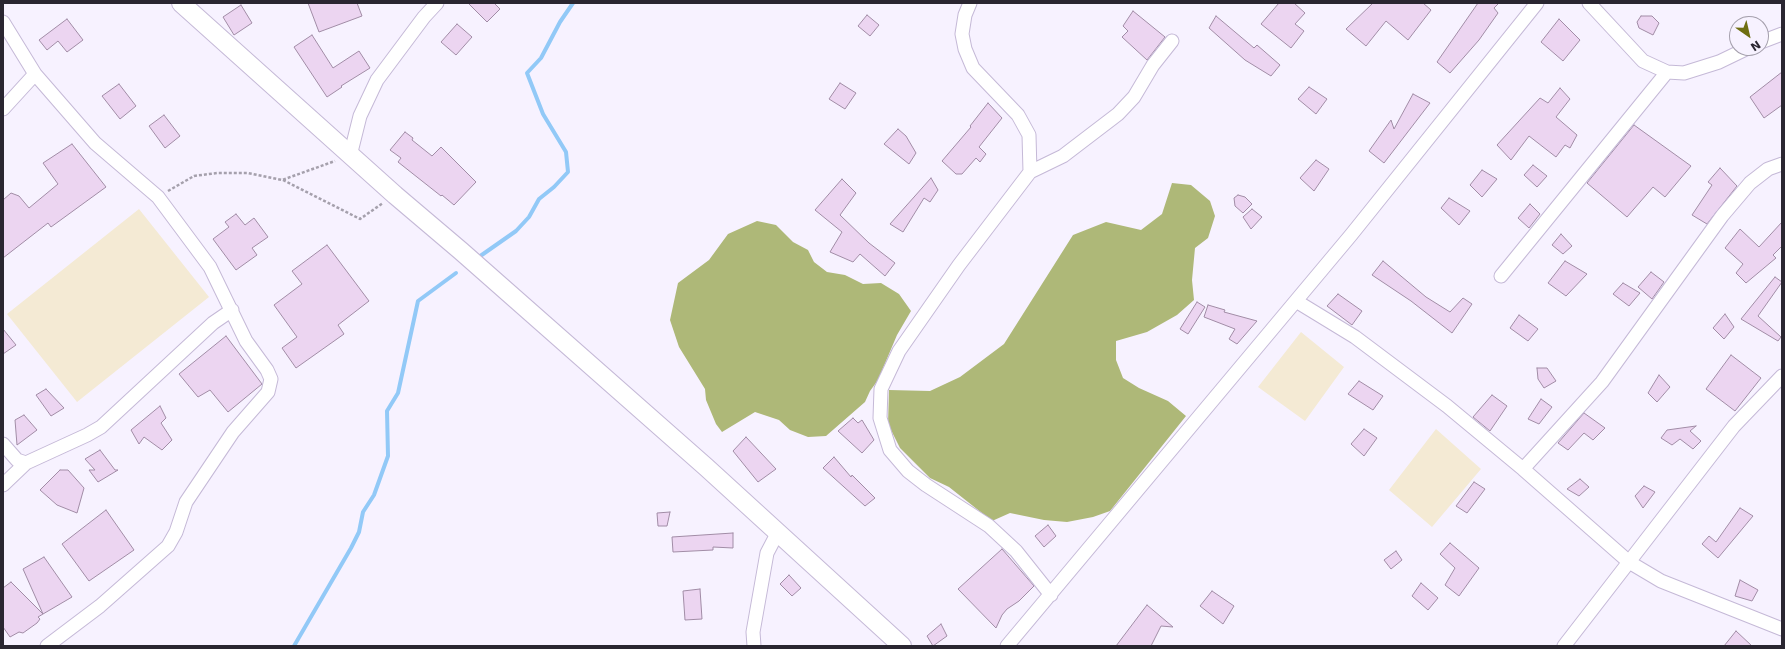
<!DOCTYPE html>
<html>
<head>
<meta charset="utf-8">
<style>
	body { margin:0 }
	#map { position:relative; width:1785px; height:649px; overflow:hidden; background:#f7f2ff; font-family:"DejaVu Sans",sans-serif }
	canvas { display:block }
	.frame { position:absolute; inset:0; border:4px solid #2a2631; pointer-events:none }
	.north { position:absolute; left:1729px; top:16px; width:40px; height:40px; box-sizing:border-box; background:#f7f2ff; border:1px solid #a5a0ad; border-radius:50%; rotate:146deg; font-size:11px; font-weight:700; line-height:16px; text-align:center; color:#2a2631 }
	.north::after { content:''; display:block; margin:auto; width:14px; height:18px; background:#6f6f12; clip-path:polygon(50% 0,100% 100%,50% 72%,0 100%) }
</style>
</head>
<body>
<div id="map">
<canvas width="1785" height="649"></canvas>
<div class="frame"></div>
<div class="north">N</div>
</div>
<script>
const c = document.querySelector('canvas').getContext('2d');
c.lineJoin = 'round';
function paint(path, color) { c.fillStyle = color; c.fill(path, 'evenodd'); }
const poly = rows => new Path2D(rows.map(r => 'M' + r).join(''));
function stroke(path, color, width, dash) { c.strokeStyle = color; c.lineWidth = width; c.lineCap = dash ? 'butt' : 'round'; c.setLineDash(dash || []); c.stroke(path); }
const education = poly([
	[139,209,209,297,77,402,7,314],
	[1301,332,1344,367,1305,421,1258,387],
	[1436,429,1481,469,1432,527,1389,490]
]);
const forest = poly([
	[1172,183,1191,185,1210,201,1215,216,1208,238,1195,248,1192,280,1194,300,1177,315,1147,332,1116,341,1116,360,1123,378,1139,388,1168,401,1186,416,1110,511,1093,517,1067,522,1044,520,1010,513,992,521,949,487,930,478,900,448,888,424,889,390,930,391,960,377,1004,344,1073,235,1106,222,1141,230,1162,214],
	[757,221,776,225,793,242,808,250,814,262,827,272,845,275,863,284,881,283,899,294,911,311,897,335,878,380,870,391,865,402,826,436,808,437,790,430,779,420,755,412,722,432,716,424,706,400,705,389,679,347,670,320,678,283,709,260,728,234]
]);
const stream = poly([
	[476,259,516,231,529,217,539,199,554,187,568,172,566,152,543,114,527,73,541,58,560,22,573,3],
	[294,646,351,548,359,532,363,512,374,495,388,456,387,411,398,393,418,301,456,273]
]);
const building = poly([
	[308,3,357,3,362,16,319,32,308,3],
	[468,3,494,3,500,9,487,22,468,3],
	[1279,3,1294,3,1305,13,1295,24,1304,31,1291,48,1261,24,1279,3],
	[1373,3,1423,3,1431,10,1408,40,1386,21,1366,46,1346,29,1373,3],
	[1478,3,1499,3,1494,8,1498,13,1479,40,1450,73,1437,62,1478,3],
	[241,5,252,23,234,35,223,17,241,5],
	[1133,11,1165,37,1147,60,1122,37,1128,31,1123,26,1133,11],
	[867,15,879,25,870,36,858,26,867,15],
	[1216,16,1254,48,1257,45,1280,65,1271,76,1245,60,1209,28,1216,16],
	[1641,16,1652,16,1659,23,1653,35,1639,28,1637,22,1641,16],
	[67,19,83,40,67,52,58,41,47,50,39,40,67,19],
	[1559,19,1580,40,1563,61,1541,42,1559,19],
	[457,24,472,37,456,55,441,42,457,24],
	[312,35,333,68,359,51,370,68,341,86,342,87,327,97,294,47,312,35],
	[1782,72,1782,105,1764,118,1750,97,1782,72],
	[840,83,856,93,845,109,829,99,840,83],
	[119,84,136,106,120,119,102,96,119,84],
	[1309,87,1327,99,1316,114,1298,99,1309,87],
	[1560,88,1570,99,1556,117,1577,135,1570,148,1565,145,1556,157,1529,136,1511,160,1497,145,1540,98,1548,103,1560,88],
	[1413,94,1430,103,1384,163,1369,151,1391,120,1394,129,1413,94],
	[988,103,1002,118,979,147,986,154,980,162,976,158,962,174,956,174,942,161,971,127,970,126,988,103],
	[164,115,180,136,165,148,149,126,164,115],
	[1634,125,1691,166,1665,197,1653,187,1627,217,1587,183,1634,125],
	[898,129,906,136,916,153,909,164,884,144,898,129],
	[405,132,413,138,412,140,432,156,441,147,476,182,454,205,442,195,441,196,398,162,401,158,390,150,405,132],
	[72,144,106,187,51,227,48,223,3,258,3,200,11,193,19,196,29,208,58,184,43,163,72,144],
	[1316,160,1329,169,1314,191,1300,178,1316,160],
	[1533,165,1547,176,1537,187,1524,175,1533,165],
	[1720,168,1737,186,1707,224,1692,215,1712,185,1708,182,1720,168],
	[1482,170,1497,179,1482,197,1470,185,1482,170],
	[931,178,938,190,930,202,924,198,903,232,890,224,931,178],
	[842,179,856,193,840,215,869,243,895,263,885,276,860,254,853,262,830,252,842,232,815,210,842,179],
	[1238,195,1245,197,1252,204,1243,213,1235,206,1234,198,1238,195],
	[1449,198,1470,211,1459,225,1441,208,1449,198],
	[1530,204,1540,214,1529,228,1518,218,1530,204],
	[1252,209,1262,217,1251,229,1243,217,1252,209],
	[236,214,245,225,254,218,268,237,252,248,257,255,236,270,213,239,229,227,225,222,236,214],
	[1782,222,1782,246,1773,255,1776,258,1746,283,1736,273,1743,264,1725,248,1740,229,1759,247,1782,222],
	[1561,234,1572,246,1563,254,1552,245,1561,234],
	[327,245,369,301,338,325,344,334,296,368,282,348,297,337,274,305,302,284,292,271,327,245],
	[1383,261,1426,297,1450,312,1463,298,1472,304,1452,333,1411,301,1372,275,1383,261],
	[1565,261,1587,274,1566,296,1548,283,1565,261],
	[1651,272,1664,282,1652,299,1638,287,1651,272],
	[1775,277,1782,282,1758,316,1781,337,1778,341,1741,319,1775,277],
	[1623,283,1640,293,1629,306,1613,294,1623,283],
	[1338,294,1362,311,1352,325,1327,306,1338,294],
	[1197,302,1205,307,1188,334,1180,329,1197,302],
	[1208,305,1225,310,1224,312,1257,321,1237,344,1229,339,1235,329,1204,317,1208,305],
	[1725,314,1734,327,1724,339,1713,328,1725,314],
	[1519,315,1538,329,1528,341,1510,328,1519,315],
	[3,329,16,345,3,354,3,329],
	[226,336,262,384,228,412,210,390,198,397,179,374,226,336],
	[1731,355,1761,378,1735,411,1706,389,1731,355],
	[1537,368,1547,368,1556,381,1544,388,1538,379,1537,368],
	[1659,375,1670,387,1657,402,1648,393,1659,375],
	[1359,381,1383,396,1373,410,1348,394,1359,381],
	[46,389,64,408,51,416,36,395,46,389],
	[1492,395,1507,406,1490,431,1473,417,1492,395],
	[1541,399,1552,407,1539,424,1528,419,1541,399],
	[160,406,166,418,161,423,172,440,162,450,144,437,139,444,131,430,160,406],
	[1584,413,1605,428,1593,440,1584,433,1568,450,1558,443,1584,413],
	[24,415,37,430,17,445,15,420,24,415],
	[853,418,858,423,862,420,874,440,862,453,838,431,853,418],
	[1696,426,1690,431,1701,441,1693,449,1680,439,1672,445,1661,438,1667,430,1696,426],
	[1364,429,1377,438,1364,456,1351,444,1364,429],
	[746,437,776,469,758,482,733,451,746,437],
	[100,450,115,470,118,470,98,482,89,470,95,470,85,459,100,450],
	[834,457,851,477,852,475,875,498,865,506,823,468,834,457],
	[60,470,68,470,84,488,77,513,57,505,40,490,60,470],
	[1580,479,1589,487,1579,496,1567,489,1580,479],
	[1474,482,1485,489,1467,513,1456,506,1474,482],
	[1644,486,1655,492,1643,508,1635,496,1644,486],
	[1740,508,1753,516,1718,558,1702,544,1709,536,1716,542,1740,508],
	[106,510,134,550,89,581,62,544,106,510],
	[670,512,667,526,658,526,657,513,670,512],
	[1048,525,1056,536,1044,547,1035,536,1048,525],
	[733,533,733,548,713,547,713,550,673,552,672,537,733,533],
	[1450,543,1479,568,1459,596,1445,585,1455,568,1440,554,1450,543],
	[1002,549,1034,586,1019,601,1007,609,1002,615,996,628,958,589,1002,549],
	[1396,551,1402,560,1391,569,1384,560,1396,551],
	[44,557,72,597,43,614,23,569,44,557],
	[789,575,801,588,792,596,780,584,789,575],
	[1740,580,1758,590,1752,601,1735,596,1740,580],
	[11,582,43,614,38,617,40,619,37,623,23,633,19,632,10,637,3,627,3,588,11,582],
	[1421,583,1438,598,1428,610,1412,596,1421,583],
	[700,589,702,619,685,620,683,591,700,589],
	[1212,591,1234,606,1223,624,1200,606,1212,591],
	[1147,605,1173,627,1161,626,1151,646,1116,646,1147,605],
	[941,624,947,636,933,646,927,636,941,624],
	[1736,631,1752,646,1724,646,1736,631]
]);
const path = poly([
	[283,180,360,219,383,203],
	[168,191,194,176,217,173,248,173,282,180,335,161]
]);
const minor = poly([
	[970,3,965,15,962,34,965,49,973,68,1018,115,1029,135,1030,172,959,265,899,351,881,389,880,418,890,450,908,471,926,485,989,526,1016,551,1051,595],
	[1589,3,1643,61,1667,72,1684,73,1719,62,1748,48],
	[3,22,35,74,95,143,158,197,210,267,246,341,267,370,271,379,268,392,233,432,186,502,176,532,168,546,100,606,47,646],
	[1761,42,1782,34],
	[3,109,35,74],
	[350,156,360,116,377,80,424,17,437,3],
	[1030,172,1063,156,1118,114,1134,97,1153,65,1172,41],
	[1501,276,1667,72],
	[1296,301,1355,337,1447,406,1523,469,1629,562,1661,581,1782,629],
	[3,444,17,460,26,463,87,435,101,427,213,323,232,310],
	[1523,469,1602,382,1722,216,1750,183,1768,169,1782,164],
	[3,485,26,463],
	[754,646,753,632,767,553,778,532],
	[1007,646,1351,235,1537,3],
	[1564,646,1734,426,1782,376]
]);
const secondary = poly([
	[181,3,395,195,461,251,706,467,902,646]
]);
paint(education, '#f4ead4');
paint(forest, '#aeb878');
stroke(stream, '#92c9f7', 4);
paint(building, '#ecd5f1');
stroke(building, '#a18ca6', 1);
stroke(minor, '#c5b9d7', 15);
stroke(secondary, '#c5b9d7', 20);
stroke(path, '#a5a0ac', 2.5, [3, 2]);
stroke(minor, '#fff', 13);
stroke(secondary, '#fff', 18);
</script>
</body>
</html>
